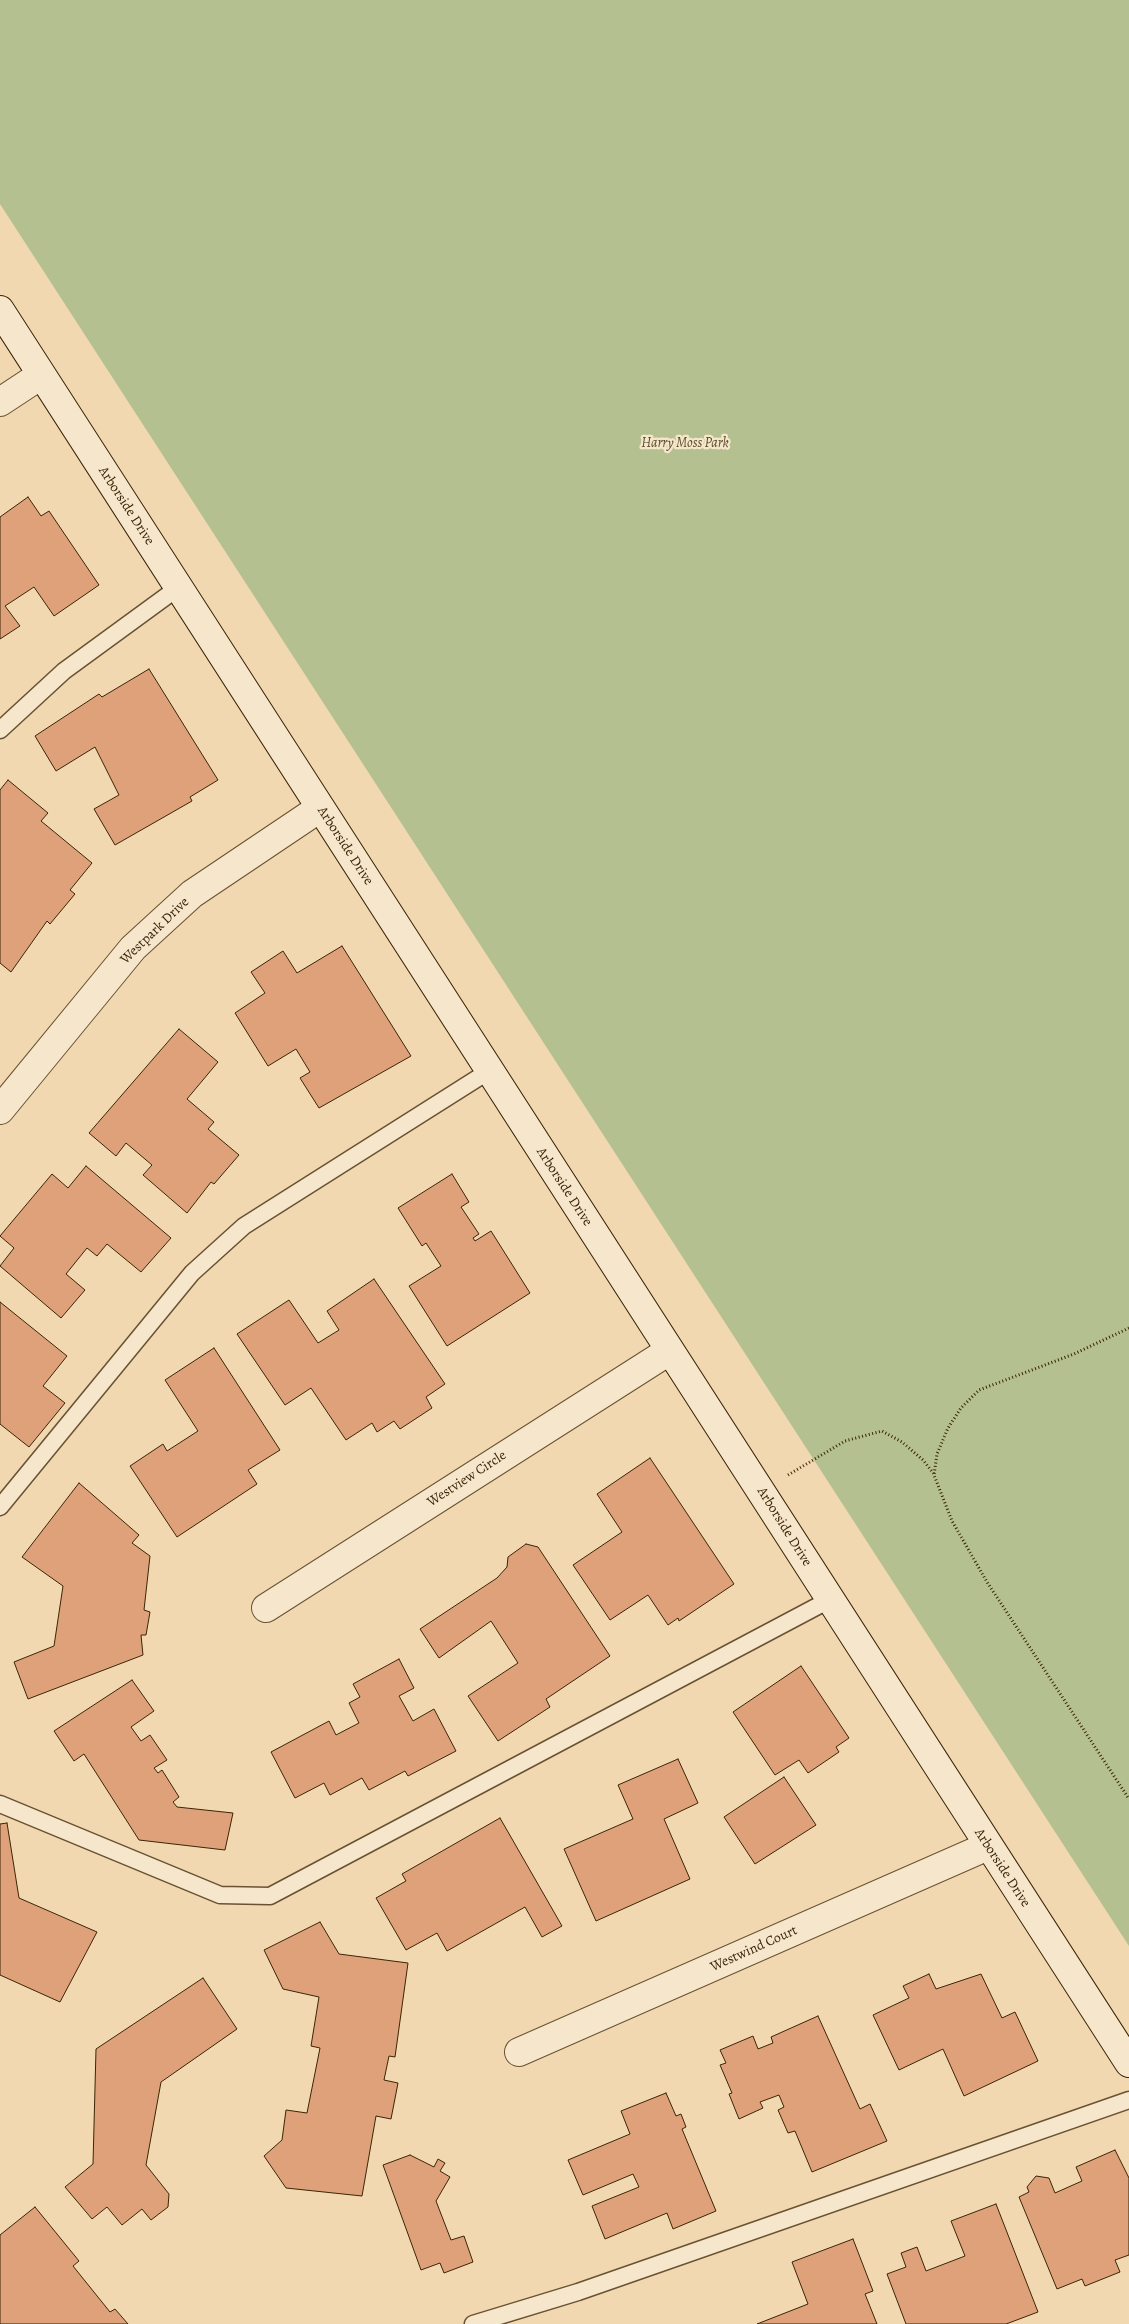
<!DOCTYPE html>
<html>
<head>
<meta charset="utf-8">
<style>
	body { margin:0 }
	canvas { display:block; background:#f1d8b1 }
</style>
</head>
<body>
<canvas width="1129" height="2324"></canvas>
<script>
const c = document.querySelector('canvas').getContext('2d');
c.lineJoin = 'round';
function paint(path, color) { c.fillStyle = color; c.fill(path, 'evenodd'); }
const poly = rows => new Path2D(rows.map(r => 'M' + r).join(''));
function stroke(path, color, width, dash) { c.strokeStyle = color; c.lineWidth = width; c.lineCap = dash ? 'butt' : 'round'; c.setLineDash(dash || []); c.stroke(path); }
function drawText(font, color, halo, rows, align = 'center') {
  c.font = font + ' Alegreya,serif'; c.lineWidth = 4.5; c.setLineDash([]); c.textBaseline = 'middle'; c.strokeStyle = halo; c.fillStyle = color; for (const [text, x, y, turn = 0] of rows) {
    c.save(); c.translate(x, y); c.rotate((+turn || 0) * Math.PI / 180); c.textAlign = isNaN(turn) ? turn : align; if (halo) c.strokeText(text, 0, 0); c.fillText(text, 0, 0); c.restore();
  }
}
const green = poly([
	[0,0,1129,0,1129,1946,0,204]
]);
const building = poly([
	[28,497,41,516,49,511,99,585,54,616,34,587,5,606,20,626,0,639,0,517,28,497],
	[149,669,218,780,190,797,192,801,115,845,94,809,119,795,95,747,56,771,35,736,99,694,102,697,149,669],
	[8,780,48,813,41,821,92,863,70,890,75,894,50,924,47,921,11,972,0,963,0,790,8,780],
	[342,946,411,1056,319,1108,300,1078,310,1072,296,1049,268,1066,235,1013,265,993,251,972,283,951,297,973,342,946],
	[179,1029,218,1062,187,1099,214,1122,208,1129,239,1155,214,1184,211,1182,187,1213,143,1175,152,1165,126,1143,116,1156,89,1133,179,1029],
	[86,1166,171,1238,141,1272,107,1244,97,1256,87,1248,66,1274,85,1290,61,1318,0,1266,14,1248,0,1236,52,1174,68,1188,86,1166],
	[452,1174,469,1202,461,1207,479,1234,473,1238,475,1241,491,1231,530,1293,447,1346,409,1286,441,1266,426,1243,422,1246,398,1208,452,1174],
	[374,1279,445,1384,426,1397,432,1408,400,1429,394,1421,377,1432,372,1423,346,1440,311,1388,285,1405,237,1334,289,1300,318,1343,339,1330,327,1311,374,1279],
	[0,1302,67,1356,43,1386,65,1403,29,1447,0,1424,0,1302],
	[214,1348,280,1450,248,1470,257,1484,177,1537,130,1466,163,1444,167,1451,198,1431,165,1380,214,1348],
	[650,1458,734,1584,679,1621,678,1618,668,1625,648,1595,610,1620,573,1565,622,1532,597,1494,650,1458],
	[79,1483,139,1535,132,1543,150,1556,144,1610,150,1612,146,1635,141,1635,143,1655,28,1699,14,1662,54,1646,63,1586,22,1557,79,1483],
	[526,1544,538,1547,610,1656,546,1699,550,1707,498,1741,468,1696,518,1663,491,1621,439,1658,420,1629,497,1578,507,1567,508,1557,526,1544],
	[399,1659,414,1688,399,1696,413,1721,434,1709,456,1751,408,1776,405,1771,369,1790,362,1778,330,1795,324,1783,295,1798,271,1752,329,1721,336,1735,359,1723,349,1703,360,1697,353,1684,399,1659],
	[801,1666,849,1738,836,1747,839,1752,808,1773,799,1760,775,1775,733,1712,801,1666],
	[132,1680,154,1711,131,1727,141,1741,150,1735,167,1760,154,1768,158,1773,162,1770,179,1797,173,1802,177,1807,233,1813,225,1850,139,1840,84,1754,74,1761,54,1731,132,1680],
	[678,1759,698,1803,664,1819,690,1879,596,1921,564,1849,633,1819,618,1785,678,1759],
	[784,1777,816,1825,755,1864,724,1817,784,1777],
	[500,1818,562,1926,542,1937,525,1907,447,1951,437,1933,406,1950,376,1898,406,1881,402,1874,500,1818],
	[7,1823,19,1898,97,1932,60,2002,0,1975,0,1824,7,1823],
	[320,1922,339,1954,408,1963,395,2057,389,2056,384,2080,398,2083,391,2119,376,2116,362,2196,286,2188,264,2156,282,2140,286,2110,307,2113,320,2048,311,2046,319,1997,283,1989,264,1950,320,1922],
	[929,1974,936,1989,981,1974,1002,2018,1015,2012,1038,2061,964,2096,943,2049,899,2070,873,2015,909,1998,903,1986,929,1974],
	[203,1978,237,2029,161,2082,146,2165,169,2194,168,2207,151,2220,142,2209,122,2225,107,2207,92,2219,65,2187,93,2164,96,2049,203,1978],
	[818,2016,860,2109,870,2104,887,2141,812,2172,795,2131,788,2133,778,2110,784,2107,779,2095,760,2102,763,2108,739,2119,729,2094,732,2093,720,2065,726,2063,720,2050,753,2036,758,2049,773,2043,771,2037,818,2016],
	[666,2093,676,2116,681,2114,686,2127,682,2129,716,2211,673,2229,667,2213,605,2239,592,2206,639,2187,633,2174,583,2195,568,2160,630,2134,621,2111,666,2093],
	[1115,2150,1129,2178,1129,2255,1115,2260,1120,2272,1085,2286,1082,2279,1057,2289,1019,2197,1029,2192,1027,2187,1036,2176,1049,2178,1055,2193,1082,2181,1076,2167,1115,2150],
	[410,2155,434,2167,438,2159,445,2163,440,2171,450,2177,436,2201,451,2240,464,2236,473,2262,444,2273,440,2263,421,2270,383,2165,410,2155],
	[996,2204,1038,2312,1006,2324,906,2324,887,2274,906,2267,901,2253,917,2247,926,2271,965,2256,951,2221,996,2204],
	[35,2207,79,2261,73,2266,110,2312,115,2309,128,2324,0,2324,0,2235,35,2207],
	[853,2239,873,2291,865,2294,877,2324,757,2324,808,2304,792,2262,853,2239]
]);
const path = poly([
	[1129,1328,1074,1354,979,1390,961,1408,948,1428,937,1454,934,1475,952,1521,987,1582,1129,1799],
	[788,1475,845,1441,882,1431,902,1442,923,1460,934,1474]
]);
const lane = poly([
	[0,730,64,671,179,587],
	[0,1507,192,1273,244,1226,489,1071],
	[0,1804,220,1895,270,1896,831,1599],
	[473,2324,578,2292,1129,2100]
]);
const street = poly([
	[0,402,41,375],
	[0,1110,133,948,192,894,320,808],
	[266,1608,669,1351],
	[519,2052,988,1846]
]);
const secondary = poly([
	[0,310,1129,2063]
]);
const parkNames = [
	["Harry Moss Park",685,444]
];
const streetNames = [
	["Arborside Drive",126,506,57],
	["Arborside Drive",345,846,57],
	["Westpark Drive",155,931,-44],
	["Arborside Drive",564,1187,57],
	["Westview Circle",467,1479,-33],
	["Arborside Drive",784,1527,58],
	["Arborside Drive",1002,1868,57],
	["Westwind Court",754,1949,-24]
];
paint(green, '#b4c090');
paint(building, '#dea179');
stroke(building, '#3b2506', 1);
stroke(lane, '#685231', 19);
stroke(street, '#685231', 30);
stroke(secondary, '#3b2506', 30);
stroke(path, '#3b2506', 3, [1, 2.5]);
stroke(lane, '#f6e6cc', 16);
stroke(street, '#f6e6cc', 28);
stroke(secondary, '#f6e6cc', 28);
drawText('italic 14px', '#594c28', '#f6e6cc', parkNames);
drawText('14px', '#3b2506', '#f6e6cc', streetNames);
</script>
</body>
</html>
